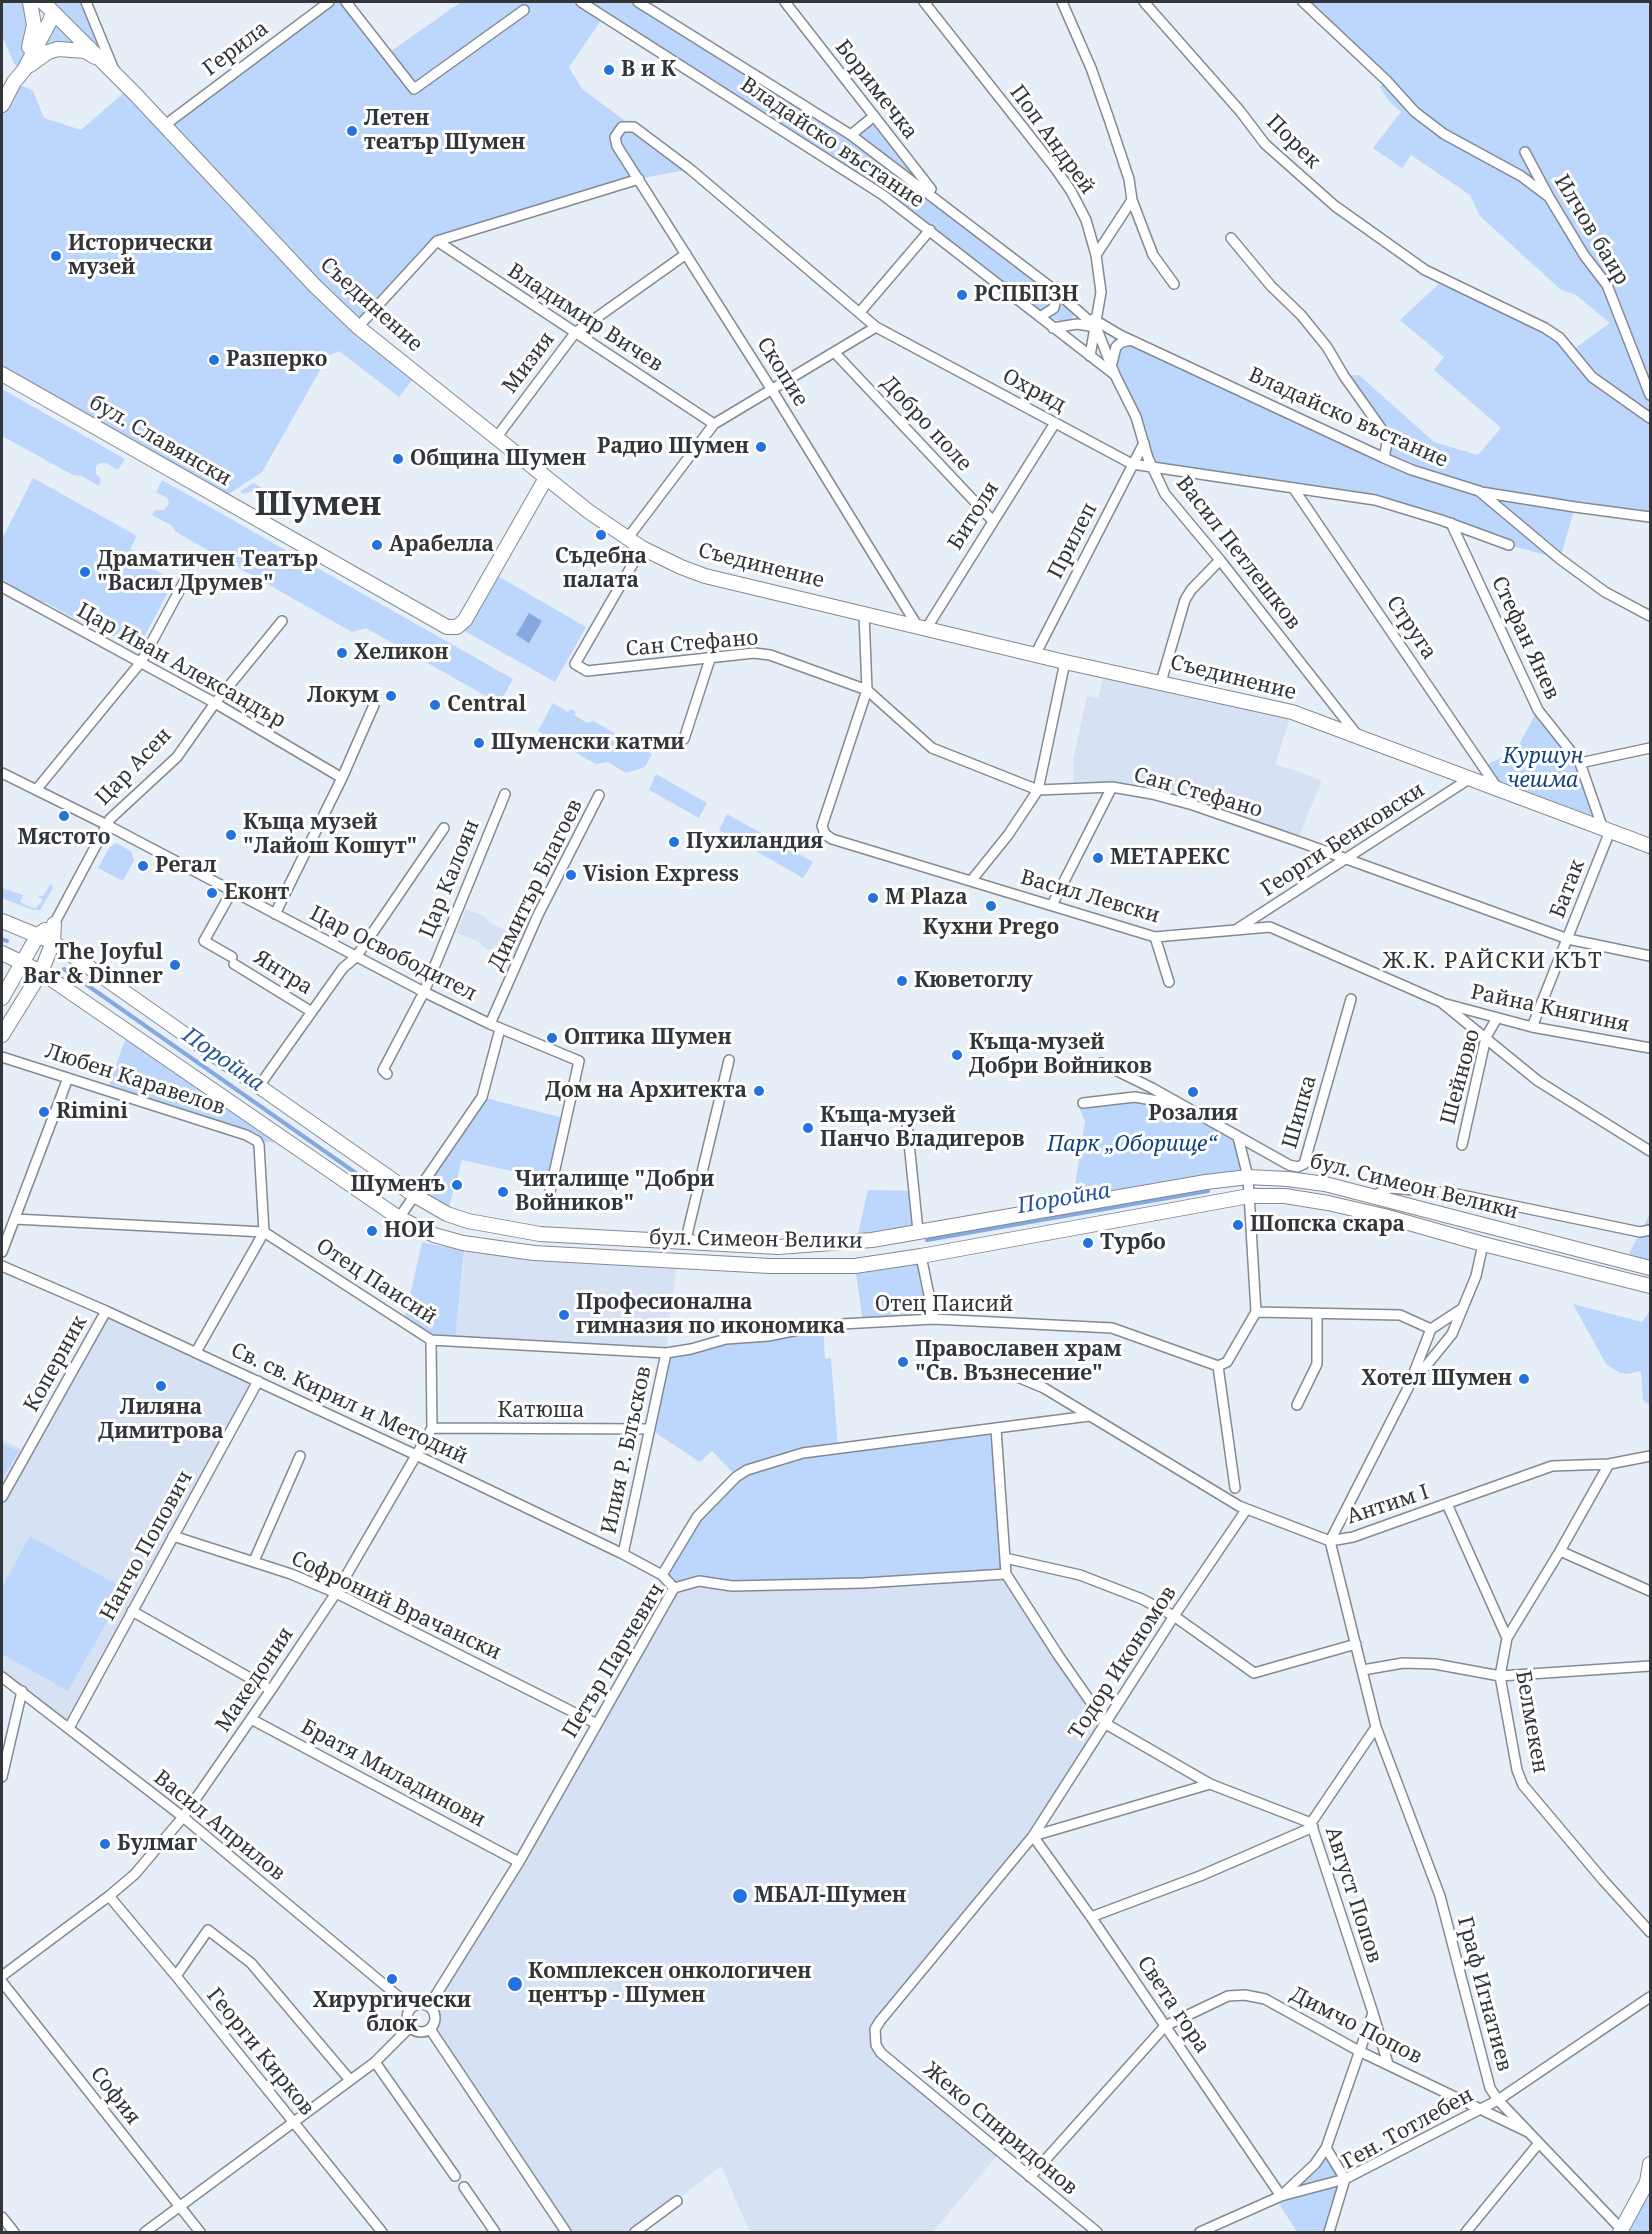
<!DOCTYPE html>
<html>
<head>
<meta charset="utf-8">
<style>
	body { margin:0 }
	#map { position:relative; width:1652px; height:2234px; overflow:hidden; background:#e6eef8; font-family:"Noto Serif",serif }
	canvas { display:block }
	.frame { position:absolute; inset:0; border:3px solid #323539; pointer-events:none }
</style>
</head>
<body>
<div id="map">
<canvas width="1652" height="2234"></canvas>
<div class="frame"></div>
</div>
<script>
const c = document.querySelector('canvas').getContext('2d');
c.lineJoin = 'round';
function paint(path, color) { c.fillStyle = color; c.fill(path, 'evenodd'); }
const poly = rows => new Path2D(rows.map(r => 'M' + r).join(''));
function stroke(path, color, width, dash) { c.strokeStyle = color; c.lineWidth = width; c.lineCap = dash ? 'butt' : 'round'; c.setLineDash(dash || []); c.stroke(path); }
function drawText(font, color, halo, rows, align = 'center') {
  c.font = font + ' "Noto Serif",serif'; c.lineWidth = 6; c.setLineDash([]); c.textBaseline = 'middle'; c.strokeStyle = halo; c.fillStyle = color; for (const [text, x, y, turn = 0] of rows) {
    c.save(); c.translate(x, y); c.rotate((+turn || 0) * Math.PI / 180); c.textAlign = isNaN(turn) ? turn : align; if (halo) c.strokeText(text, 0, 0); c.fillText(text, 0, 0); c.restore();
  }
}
const built = poly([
	[1105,671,1292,712,1275,764,1322,780,1297,841,1193,805,1112,787,1074,789,1073,760,1087,696,1098,698],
	[466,909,482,915,491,923,520,938,515,953,495,945,492,951,488,950,477,941,457,933],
	[466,1243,677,1261,666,1353,455,1341],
	[106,1311,258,1381,69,1728,2,1678,2,1440,27,1451],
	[1006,1574,1106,1724,1033,1836,880,2021,876,2045,1000,2152,933,2232,750,2232,721,2166,635,2232,566,2232,429,2030,434,2024,436,2012,428,2007,519,1862,674,1588,685,1584]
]);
const green = poly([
	[2,2,30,2,29,47,18,68,14,63,2,36],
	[43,2,86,2,116,75,85,51,39,57,50,21],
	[329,2,346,2,387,54,461,2,638,2,851,135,874,116,913,171,910,174,903,172,1077,310,1069,323,1044,317,883,194,604,16,569,67,582,89,690,169,639,179,437,241,358,327,417,374,399,397,339,351,328,356,262,472,220,500,2,375,2,105,14,82,33,91,44,118,81,130,129,88,165,125],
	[1303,2,1650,2,1650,517,1575,507,1560,559,1509,545,1375,500,1153,468,1108,350,1113,340,1120,335,1384,458,1387,443,1344,376,1359,375,1434,442,1478,455,1501,428,1434,370,1444,357,1400,320,1443,280,1545,328,1571,351,1610,323,1576,295,1560,289,1480,216,1470,195,1411,155,1402,168,1373,148,1401,112,1389,101,1380,87,1386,80],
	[2,389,125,459,118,470,106,463,100,463,96,466,96,474,101,479,99,486,82,476,73,475,2,436],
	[33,478,137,536,130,549,136,552,133,557,174,581,137,650,82,618,79,621,47,603,27,600,2,587,2,539],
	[162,480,513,679,497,708,493,700,366,628,352,632,176,532,171,525,152,515,156,510,164,510,169,504,167,498,156,492],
	[253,483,281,499,278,506,252,491,242,494,241,491],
	[491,572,586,627,555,682,461,629],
	[553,703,568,712,571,709,576,712,574,715,587,723,593,721,652,754,645,767,626,773,608,762,596,764,538,731],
	[1538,710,1577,756,1603,829,1498,789,1483,766,1499,759,1518,746],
	[656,774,707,803,699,818,649,790],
	[727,814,813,862,803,878,719,830],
	[116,843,131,851,134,860,123,881,98,868,110,847],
	[51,884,53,888,40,910,33,910,2,898,2,888,23,895,20,902,33,908,36,908,43,900,37,896,43,896],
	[125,1040,144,1049,281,1143,257,1141,107,1090],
	[482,1097,567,1119,552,1180,462,1160,447,1214,414,1195],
	[1135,1097,1183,1106,1238,1137,1248,1177,1072,1205,1085,1121,1078,1105,1101,1099],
	[868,1190,913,1191,918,1231,856,1242],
	[1650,1214,1650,1268,1625,1261],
	[422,1242,464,1251,455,1341,431,1340,404,1322],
	[921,1256,934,1319,863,1323,855,1266],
	[1573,1304,1642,1322,1650,1311,1650,1405,1643,1400,1641,1371,1627,1374,1620,1373,1606,1364],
	[823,1325,825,1359,831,1358,838,1448,996,1429,1006,1574,784,1584,699,1581,674,1588,662,1575,684,1536,736,1476,712,1451,700,1462,650,1429,666,1353],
	[2,1444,19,1451,2,1479],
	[30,1536,125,1589,68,1691,2,1654,2,1587],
	[1326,2148,1345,2179,1329,2232,1297,2232,1276,2199],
	[1650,2185,1650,2232,1620,2232]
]);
const water = poly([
	[529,613,542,621,529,643,516,635]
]);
const stream = poly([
	[2,939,7,941],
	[64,969,363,1178],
	[927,1240,1208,1191]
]);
const street = poly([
	[86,2,114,70],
	[346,2,414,89,524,10],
	[581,2,883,195,1115,375],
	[638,2,851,135,1057,292,1096,327,1115,375,1136,417,1148,458,1165,494,1220,560,1358,736],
	[785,2,931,189],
	[924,2,1055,168,1071,191,1086,220,1096,255,1101,292,1090,356],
	[1062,2,1091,68,1109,119,1129,179,1132,200,1096,255],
	[1144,2,1240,111,1265,144,1335,206,1425,270,1545,328,1560,338,1592,377,1650,418],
	[1303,2,1386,80,1415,112,1444,134,1521,176,1549,197],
	[165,125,329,2],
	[851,135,874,116],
	[1525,152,1549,197,1584,255,1607,285,1650,395],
	[1132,200,1153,255,1174,284],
	[1231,238,1271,286,1301,315,1327,347,1344,376,1383,431,1387,443,1384,458],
	[437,241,714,424],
	[860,312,930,230],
	[1040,317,1054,308,1057,292],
	[1093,319,1120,335,1384,458,1412,470,1479,491,1560,559,1605,592,1650,616],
	[358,327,437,241,639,179],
	[1053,328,1077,324,1096,327],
	[835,353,992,520],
	[1112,363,1116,347,1122,342,1131,340],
	[496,438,575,333,686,254],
	[1294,489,1498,789],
	[1481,492,1575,507,1650,517],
	[1451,523,1538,710,1580,763,1603,829],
	[627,539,714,424,876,327],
	[642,548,575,664,587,671,754,653,770,655,867,690,932,748,1038,790,1112,787,1152,794,1193,805,1297,841,1568,939,1650,956],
	[2,587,215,703,342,778],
	[864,614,867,690,822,826,825,834,832,839,1155,937,1270,927,1441,1002,1538,1081,1650,1151],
	[918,627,772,390,617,146,615,137,622,127,634,127,690,169,876,327,1132,464,1375,500,1441,520,1509,545],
	[926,629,1055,423],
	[1035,655,1144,443],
	[1161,682,1185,600,1191,590,1220,560],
	[684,739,710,659],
	[1580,763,1650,748],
	[2,773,107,825,424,992,490,1024,579,1061,549,1196],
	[36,790,141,662,184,582],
	[971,881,1008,835,1038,790,1065,662],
	[1052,905,1112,787],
	[275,914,342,778,374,705],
	[54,924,110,819,177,757,215,703,282,621],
	[1237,929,1469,779],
	[1155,937,1169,982],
	[232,957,204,941,232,891],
	[234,964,312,1012],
	[1446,1004,1532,1027,1650,1048],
	[490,1024,538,915,599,795],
	[1532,1027,1610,831],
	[2,1057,246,1135,257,1141,259,1145,264,1232,196,1352],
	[1101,1063,1152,1088,1289,1165,1298,1167,1304,1164,1351,999],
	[387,1074,383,1070,424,992,505,794],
	[259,1086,343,968,356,957,444,828],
	[1083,1103,1135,1097,1175,1104],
	[907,1123,918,1231],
	[1462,1145,1486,1037,1497,1018],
	[1373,1196,1390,1188,1452,1193,1640,1232,1650,1230],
	[399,1218,482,1097,500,1029],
	[15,1219,264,1232,431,1340,666,1353,691,1349,726,1339,768,1336,823,1325,934,1319,1112,1328,1218,1366],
	[685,1243,729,1060],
	[2,1252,68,1078],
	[921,1256,934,1319],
	[2,1266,106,1311,416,1455,623,1554,662,1575,674,1588],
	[1256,1312,1400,1315,1431,1329,1463,1308],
	[997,1372,1020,1378,1044,1388,1239,1506,1330,1541,1353,1537,1552,1466,1609,1464,1650,1456],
	[1413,1382,1452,1334,1476,1276,1483,1244],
	[1297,1405,1317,1364,1317,1314],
	[432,1428,650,1429],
	[996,1429,1006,1574,1058,1655,1106,1724,1210,1784,1311,1823],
	[1609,1464,1560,1551,1507,1638,1500,1676,1517,1770,1523,1785,1603,1880,1650,1932],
	[1235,1488,1218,1366,1227,1362,1256,1312,1248,1177,1238,1137],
	[2,1497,106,1311],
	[1447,1504,1507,1638],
	[173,1536,291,1574,336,1593,597,1724],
	[1560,1551,1650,1591],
	[623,1554,666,1353],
	[1005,1558,1080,1575,1142,1599,1174,1616,1254,1673,1356,1644],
	[254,1561,300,1456],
	[662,1575,697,1517,736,1477,747,1470,803,1453,1089,1416],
	[132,1611,271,1690],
	[1363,1670,1403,1663,1435,1664,1500,1676,1650,1666],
	[2,1677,183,1817,411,2007],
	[251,1719,519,1862],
	[1376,1727,1440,1896,1490,2088,1498,2100,1622,2230],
	[69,1728,258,1381],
	[2,1777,22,1691],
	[1033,1836,1091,1917,1281,2196,1345,2179,1326,2148],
	[1033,1836,1210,1784],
	[109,1896,176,1976,382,2232],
	[1091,1917,1200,1876,1313,1827],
	[2,1976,109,1896,135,1874,183,1817,271,1690,336,1593,432,1428,431,1340],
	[176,1976,208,1930,251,1963,350,2080],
	[2,1982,200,2232],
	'407 2018a14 14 0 1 1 28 0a14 14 0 1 1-28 0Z',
	[429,2006,519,1862,674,1588,699,1581,732,1586,864,1583,1006,1574],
	[1373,2013,1388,2064],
	[430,2029,566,2232],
	[375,2062,455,2176],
	[1030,2177,1165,2026,1228,1996,1245,1995,1265,1999,1359,2051,1528,2132],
	[464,2187,495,2232],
	[2,2217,14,2232],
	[145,2232,375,2062,410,2027],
	[635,2232,677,2201],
	[1097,2232,881,2053,876,2045,875,2029,880,2021,1033,1836,1174,1616,1246,1510],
	[1200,2232,1281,2196,1315,2164,1326,2148,1373,2013,1311,1823,1376,1727,1330,1541,1408,1388,1431,1329],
	[1329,2232,1345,2179,1498,2100,1650,1997],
	[1466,2232,1539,2143]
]);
const secondary = poly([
	[43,2,136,95,315,286,358,327,588,511,642,548,681,567,705,576,1065,662,1292,712,1650,846],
	[29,47,34,25,30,2],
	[30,65,48,52,58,49,85,51,95,57],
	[2,105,14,82,24,70,50,21,53,12],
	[2,374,447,627,457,627,465,620,546,478],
	[2,921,53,942,414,1195,447,1214,468,1221,540,1234,778,1247,872,1240,1206,1182,1248,1177,1288,1179,1325,1184,1650,1268],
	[2,953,41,972,399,1218,434,1235,463,1243,534,1253,770,1266,855,1266,921,1256,1249,1196,1285,1196,1328,1203,1384,1216,1483,1244,1650,1286],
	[2,998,38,935,45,930],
	[2,1035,41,972,53,942,54,924],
	[1620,2232,1647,2182,1650,2164]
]);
const markers = [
	[609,70,6,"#2372dd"],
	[352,131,6,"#2372dd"],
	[56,256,6,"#2372dd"],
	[962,295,6,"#2372dd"],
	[214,360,6,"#2372dd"],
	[761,447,6,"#2372dd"],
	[398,459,6,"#2372dd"],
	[601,535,6,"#2372dd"],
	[377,545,6,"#2372dd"],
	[85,572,6,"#2372dd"],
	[342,653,6,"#2372dd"],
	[391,696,6,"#2372dd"],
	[435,705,6,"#2372dd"],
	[479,743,6,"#2372dd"],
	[64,816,6,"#2372dd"],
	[231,835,6,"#2372dd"],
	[674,842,6,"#2372dd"],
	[1098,858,6,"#2372dd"],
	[143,866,6,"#2372dd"],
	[571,875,6,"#2372dd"],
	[212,893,6,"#2372dd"],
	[873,898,6,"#2372dd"],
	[991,906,6,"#2372dd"],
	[175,965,6,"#2372dd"],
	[902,981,6,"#2372dd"],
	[552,1038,6,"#2372dd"],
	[957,1055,6,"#2372dd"],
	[759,1091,6,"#2372dd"],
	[1193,1092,6,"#2372dd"],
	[44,1112,6,"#2372dd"],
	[808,1128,6,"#2372dd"],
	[457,1185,6,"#2372dd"],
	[503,1192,6,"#2372dd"],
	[1238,1225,6,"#2372dd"],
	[372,1231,6,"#2372dd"],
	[1088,1243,6,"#2372dd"],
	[564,1315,6,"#2372dd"],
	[903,1362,6,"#2372dd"],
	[1524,1379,6,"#2372dd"],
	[161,1386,6,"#2372dd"],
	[105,1844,6,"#2372dd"],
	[740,1896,8,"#2372dd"],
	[392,1979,6,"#2372dd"],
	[515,1984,8,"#2372dd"]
];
const streetNames = [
	["Герила",236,49,-37],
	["Боримечка",876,90,52],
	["Поп Андрей",1052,140,54],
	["Порек",1293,142,45],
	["Владайско въстание",832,143,34],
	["Илчов баир",1591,230,59],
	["Съединение",371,305,42],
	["Владимир Вичев",585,318,33],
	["Мизия",529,363,-53],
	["Скопие",782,372,58],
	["Охрид",1034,391,28],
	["Владайско въстание",1348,418,24],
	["Добро поле",926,424,47],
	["бул. Славянски",160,441,30],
	["Битоля",974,516,-58],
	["Прилеп",1073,541,-63],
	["Васил Петлешков",1238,553,52],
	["Съединение",761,566,14],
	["Струга",1411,628,56],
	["Стефан Янев",1525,638,65],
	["Сан Стефано",692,644,-5],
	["Цар Иван Александър",181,666,29],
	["Съединение",1233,678,14],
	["Цар Асен",134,767,-46],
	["Сан Стефано",1198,793,16],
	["Георги Бенковски",1343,840,-33],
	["Цар Калоян",450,879,-68],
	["Димитър Благоев",536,885,-64],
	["Батак",1568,889,-69],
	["Васил Левски",1090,897,16],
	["Цар Освободител",393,954,27],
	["Янтра",283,973,32],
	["Райна Княгиня",1550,1009,12],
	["Шейново",1461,1077,-75],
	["Любен Каравелов",135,1080,18],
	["Шипка",1300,1112,-74],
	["бул. Симеон Велики",1414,1187,14],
	["бул. Симеон Велики",756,1240,1],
	["Отец Паисий",376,1282,33],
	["Отец Паисий",944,1305],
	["Коперник",56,1364,-61],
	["Св. св. Кирил и Методий",349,1404,25],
	["Катюша",541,1411],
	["Илия Р. Блъсков",627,1450,-78],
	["Антим I",1388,1505,-18],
	["Нанчо Попович",147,1546,-61],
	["Софроний Врачански",396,1606,25],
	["Петър Парчевич",614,1661,-59],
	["Тодор Икономов",1123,1663,-57],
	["Македония",255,1680,-56],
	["Белмекен",1531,1722,80],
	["Братя Миладинови",393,1774,28],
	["Васил Априлов",219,1826,39],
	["Август Попов",1353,1895,72],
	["Граф Игнатиев",1484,1994,75],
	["Света гора",1173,2005,56],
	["Димчо Попов",1356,2026,27],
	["Георги Кирков",260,2052,51],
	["София",115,2096,52],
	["Жеко Спиридонов",1000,2129,40],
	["Ген. Тотлебен",1408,2129,-29]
];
const poiNames = [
	["В и К",621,70],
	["Летен",364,119],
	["театър Шумен",364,143],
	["Исторически",68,244],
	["музей",68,268],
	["РСПБПЗН",974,295],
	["Разперко",226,360],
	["Радио Шумен",749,447,"right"],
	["Община Шумен",410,459],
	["Арабелла",389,545],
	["Съдебна",601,557,"center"],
	["палата",601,581,"center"],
	["Драматичен Театър",97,560],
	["\"Васил Друмев\"",97,584],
	["Хеликон",354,653],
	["Локум",379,696,"right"],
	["Central",447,705],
	["Шуменски катми",491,743],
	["Къща музей",243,823],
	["\"Лайош Кошут\"",243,847],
	["Мястото",64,838,"center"],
	["Пухиландия",686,842],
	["МЕТАРЕКС",1110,858],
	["Регал",155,866],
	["Vision Express",583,875],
	["Еконт",224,893],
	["M Plaza",885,898],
	["Кухни Prego",991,928,"center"],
	["The Joyful",163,953,"right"],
	["Bar & Dinner",163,977,"right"],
	["Кюветоглу",914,981],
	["Оптика Шумен",564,1038],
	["Къща-музей",969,1043],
	["Добри Войников",969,1067],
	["Дом на Архитекта",747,1091,"right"],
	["Rimini",56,1112],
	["Розалия",1193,1114,"center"],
	["Къща-музей",820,1116],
	["Панчо Владигеров",820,1140],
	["Читалище \"Добри",515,1180],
	["Войников\"",515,1204],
	["Шуменъ",445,1185,"right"],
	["Шопска скара",1250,1225],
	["НОИ",384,1231],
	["Турбо",1100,1243],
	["Професионална",576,1303],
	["гимназия по икономика",576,1327],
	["Православен храм",915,1350],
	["\"Св. Възнесение\"",915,1374],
	["Хотел Шумен",1512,1379,"right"],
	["Лиляна",161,1408,"center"],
	["Димитрова",161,1432,"center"],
	["Булмаг",117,1844],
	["МБАЛ-Шумен",754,1896],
	["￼Комплексен онкологичен",528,1972],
	["център - Шумен",528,1996],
	["Хирургически",392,2001,"center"],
	["блок",392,2025,"center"]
];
const parkNames = [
	["Куршун",1543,757],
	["чешма",1543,781],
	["Парк „Оборище“",1132,1145]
];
const neighbourhoodNames = [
	["Ж.К. РАЙСКИ КЪТ",1493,962]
];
const waterNames = [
	["Поройна",223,1060,35],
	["Поройна",1064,1199,-10]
];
const townNames = [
	["Шумен",318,506]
];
paint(built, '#d6e2f3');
paint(green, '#bcd6fc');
paint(water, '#85a9de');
stroke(stream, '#85a9de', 4);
stroke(street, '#838a94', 12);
stroke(secondary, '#838a94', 16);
stroke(street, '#fff', 9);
stroke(secondary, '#fff', 14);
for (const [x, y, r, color] of markers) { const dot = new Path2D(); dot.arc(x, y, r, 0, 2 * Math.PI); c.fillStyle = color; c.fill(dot); stroke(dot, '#fff', 2); }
drawText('21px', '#323539', '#fff', streetNames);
drawText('bold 21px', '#323539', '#fff', poiNames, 'left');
drawText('italic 21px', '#144281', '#fff', parkNames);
c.letterSpacing = '1.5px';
drawText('22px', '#323539', '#fff', neighbourhoodNames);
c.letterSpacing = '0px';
drawText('italic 22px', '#285696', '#fff', waterNames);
drawText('bold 33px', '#323539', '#fff', townNames);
</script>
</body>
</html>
